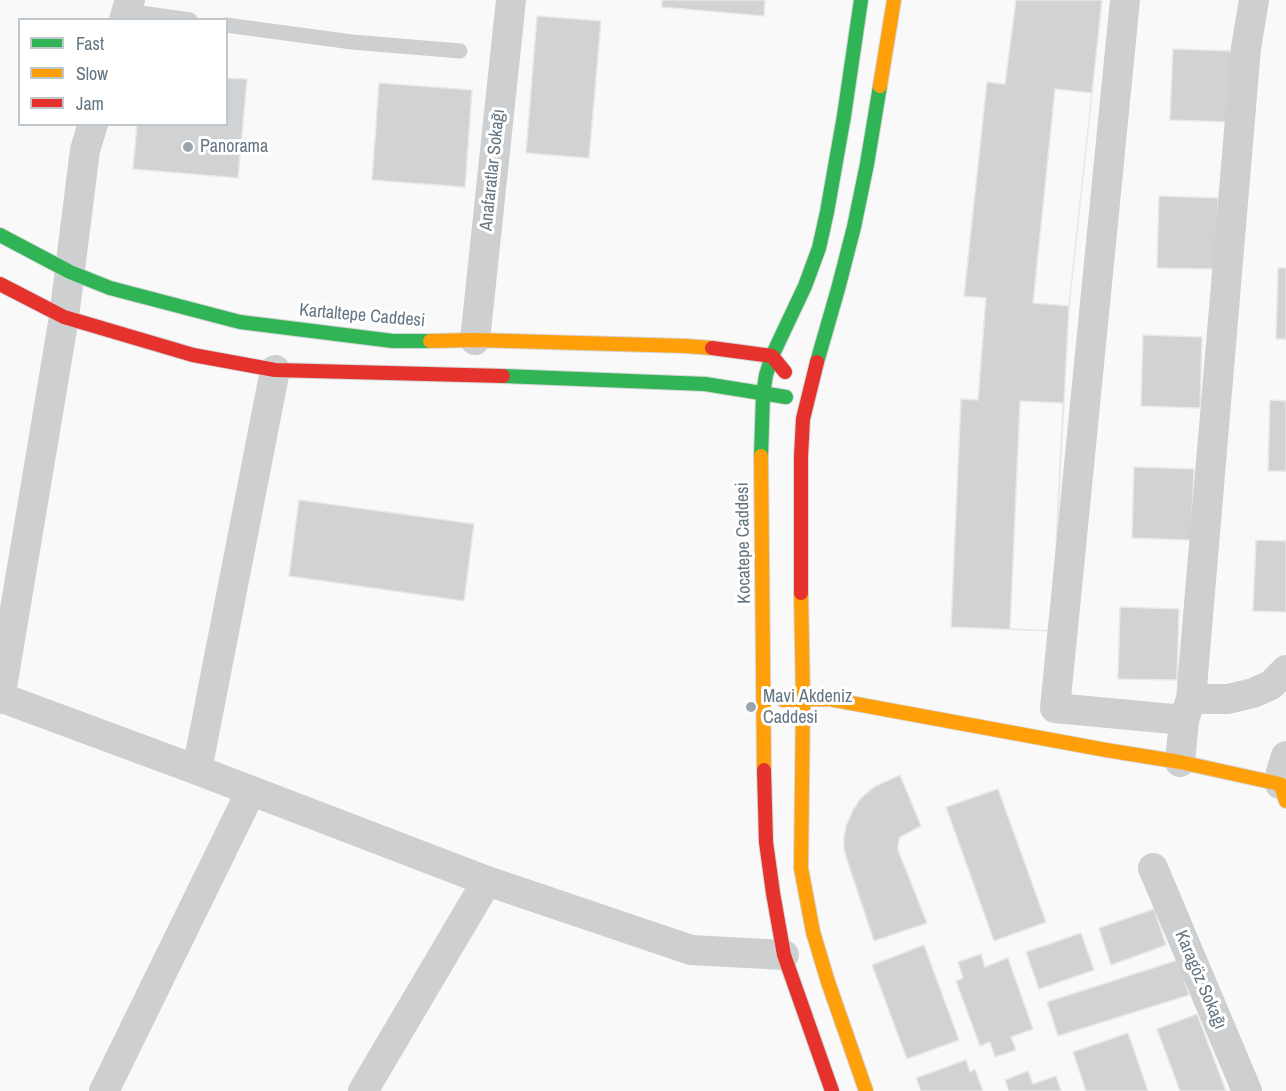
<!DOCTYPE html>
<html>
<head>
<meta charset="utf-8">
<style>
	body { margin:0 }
	#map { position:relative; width:1286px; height:1091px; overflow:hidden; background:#f9f9f9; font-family:"Archivo Narrow",sans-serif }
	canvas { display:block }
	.legend { position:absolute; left:18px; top:18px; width:210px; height:108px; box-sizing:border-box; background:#fff; border:2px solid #c1c8cd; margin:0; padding:8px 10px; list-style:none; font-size:18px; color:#657683 }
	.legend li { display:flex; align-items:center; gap:12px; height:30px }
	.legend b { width:30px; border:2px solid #c1c8cd }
</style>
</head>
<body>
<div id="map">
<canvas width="1286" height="1091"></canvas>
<ul class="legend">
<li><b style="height:8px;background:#30b455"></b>Fast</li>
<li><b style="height:8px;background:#ff9f0a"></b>Slow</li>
<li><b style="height:8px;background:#e5322d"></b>Jam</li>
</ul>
</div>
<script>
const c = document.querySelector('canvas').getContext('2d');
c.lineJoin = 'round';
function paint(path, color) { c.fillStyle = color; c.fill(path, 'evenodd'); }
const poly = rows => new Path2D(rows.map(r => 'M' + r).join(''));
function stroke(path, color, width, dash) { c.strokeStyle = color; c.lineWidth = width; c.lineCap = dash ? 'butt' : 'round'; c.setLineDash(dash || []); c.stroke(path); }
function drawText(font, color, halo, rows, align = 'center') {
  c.font = font + ' "Archivo Narrow",sans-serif'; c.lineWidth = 6; c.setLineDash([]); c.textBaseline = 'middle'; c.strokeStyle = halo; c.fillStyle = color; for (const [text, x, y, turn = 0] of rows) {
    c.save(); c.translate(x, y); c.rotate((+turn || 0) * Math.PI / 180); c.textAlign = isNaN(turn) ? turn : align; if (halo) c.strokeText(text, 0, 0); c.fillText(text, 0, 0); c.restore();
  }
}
const building = poly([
	[662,0,765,0,764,16,662,7,662,0],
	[1016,0,1102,0,1069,306,1052,631,951,627,961,399,978,400,986,298,964,296,987,82,1005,84,1016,0],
	[537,16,601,21,589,158,526,153,537,16],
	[1173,49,1232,51,1229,122,1170,120,1173,49],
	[226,78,247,79,238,178,133,169,137,124,226,124,226,78],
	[379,83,472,90,465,187,372,180,379,83],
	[1055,89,1092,93,1069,306,1033,303,1055,89],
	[1159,196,1218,198,1216,269,1157,268,1159,196],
	[1278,268,1286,268,1286,339,1276,339,1278,268],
	[1143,335,1202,337,1200,408,1141,406,1143,335],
	[1270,400,1286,401,1286,471,1268,471,1270,400],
	[1020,401,1063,403,1052,631,1010,629,1020,401],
	[1134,467,1194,469,1191,540,1132,538,1134,467],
	[299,500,474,524,464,601,289,576,299,500],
	[1256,540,1286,541,1286,612,1253,611,1256,540],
	[1120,607,1179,609,1177,680,1118,679,1120,607],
	[900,775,921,826,900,837,898,845,898,850,927,923,874,941,847,860,844,848,844,837,846,826,853,810,860,799,874,787,900,775],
	[998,789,1046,922,994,941,946,807,998,789],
	[1154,909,1166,945,1111,965,1099,928,1154,909],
	[1081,933,1094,970,1039,989,1026,952,1081,933],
	[924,945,959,1040,907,1059,872,965,924,945],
	[981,954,985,967,1008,958,1033,1029,1011,1037,1016,1050,995,1057,990,1042,980,1046,956,981,963,978,958,962,981,954],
	[1178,960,1189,995,1058,1036,1047,1002,1178,960],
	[1197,1014,1226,1091,1180,1091,1157,1029,1197,1014],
	[1128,1033,1148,1091,1086,1091,1073,1052,1128,1033],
	[966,1060,970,1072,975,1069,983,1091,921,1091,916,1078,966,1060],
	[1028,1071,1033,1084,1056,1076,1061,1091,1009,1091,1005,1080,1028,1071]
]);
const lane = poly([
	[127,11,190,20],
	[226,25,352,42,460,51]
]);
const street = poly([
	[1125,0,1055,708,1184,720],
	[124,20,130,0],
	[475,340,511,0],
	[0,697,197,770,487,881,691,950,784,955],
	[0,699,64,317,85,150,93,124],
	[1191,699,1228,699,1253,693,1271,685,1286,670],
	[1180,762,1184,720,1191,699,1246,48,1254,0],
	[197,770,275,370],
	[1280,784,1281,772,1286,756],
	[1153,868,1247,1091],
	[104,1091,251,791],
	[363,1091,487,881]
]);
const fast = poly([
	[0,235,70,272,110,288,240,322,393,341,430,341],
	[817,362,838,289,854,227,867,164,880,86],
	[503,376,705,384,786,397],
	[761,456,763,394,766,375,772,356,805,286,819,248,827,212,844,116,861,0]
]);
const slow = poly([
	[880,86,894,0],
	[430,341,475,340,686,346,712,348],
	[761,456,764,770],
	[801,593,803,699,801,868,813,932,828,982,866,1091],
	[783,700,829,699,1106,750,1180,762,1280,784,1286,801]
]);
const jam = poly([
	[0,284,64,317,193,355,275,370,503,376],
	[712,348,772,356,785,372],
	[801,593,801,457,803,419,817,362],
	[764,770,766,842,773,893,784,955,832,1091]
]);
const markers = [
	[188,147,6,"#99a4ac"],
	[751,707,6,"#99a4ac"]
];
const poiNames = [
	["Panorama",200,147],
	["Mavi Akdeniz",763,697],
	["Caddesi",763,718]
];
const streetNames = [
	["Anafaratlar Sokağı",493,170,-84],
	["Kartaltepe Caddesi",362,316,5],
	["Kocatepe Caddesi",744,543,-91],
	["Karagöz Sokağı",1200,980,67]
];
paint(building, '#d0d2d3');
stroke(building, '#e8e8e8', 1.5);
stroke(fast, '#d5d6d7', 16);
stroke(slow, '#d5d6d7', 16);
stroke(jam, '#d5d6d7', 16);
stroke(lane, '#cecfd0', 15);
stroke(street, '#cecfd0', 30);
stroke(fast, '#30b455', 14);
stroke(slow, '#ff9f0a', 14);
stroke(jam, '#e5322d', 14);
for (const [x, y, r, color] of markers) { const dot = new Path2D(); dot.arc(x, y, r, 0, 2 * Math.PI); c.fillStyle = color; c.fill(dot); stroke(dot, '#fff', 2); }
drawText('18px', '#657683', '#fff', poiNames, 'left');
drawText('18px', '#657683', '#fff', streetNames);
</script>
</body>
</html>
